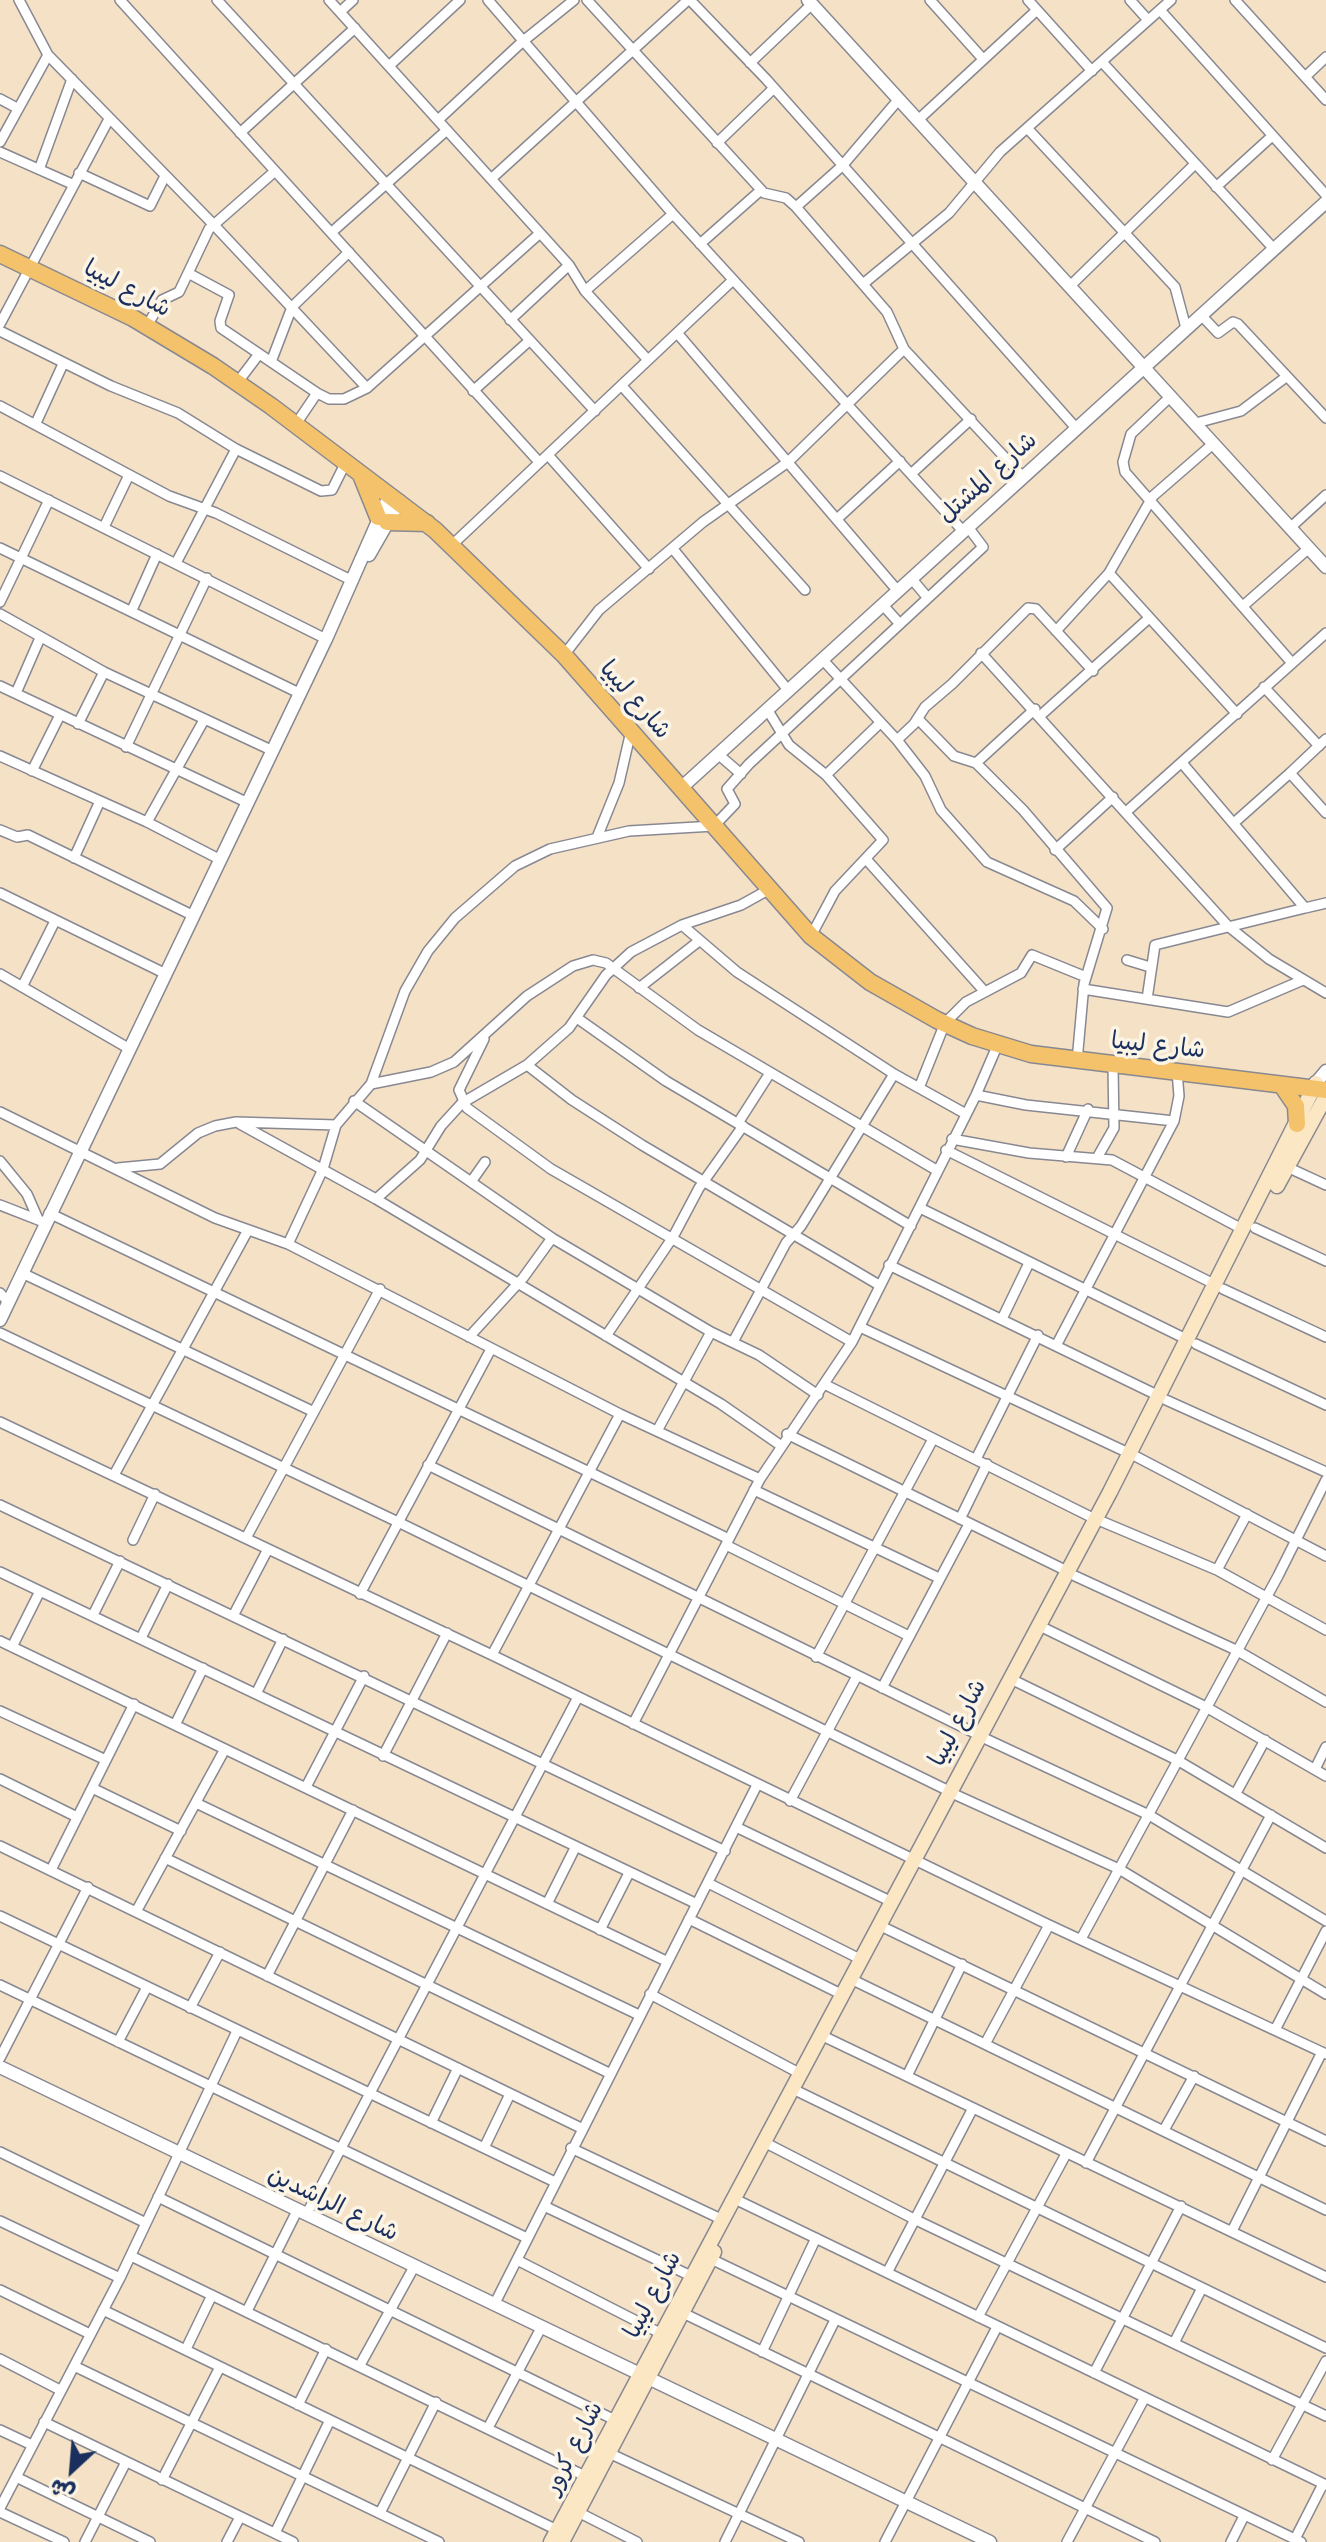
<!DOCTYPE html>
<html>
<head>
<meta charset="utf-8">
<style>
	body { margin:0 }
	#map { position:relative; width:1326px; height:2542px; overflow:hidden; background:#f5e2c6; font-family:"Playpen Sans","Playpen Sans Arabic",sans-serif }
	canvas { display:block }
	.north { position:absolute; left:32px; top:2430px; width:80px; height:80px; -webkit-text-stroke:6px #fcf5e5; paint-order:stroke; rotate:206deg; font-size:22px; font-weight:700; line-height:32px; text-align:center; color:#1b2f5e }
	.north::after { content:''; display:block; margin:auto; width:28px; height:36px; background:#1b2f5e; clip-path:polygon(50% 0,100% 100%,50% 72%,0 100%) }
</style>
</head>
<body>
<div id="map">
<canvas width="1326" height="2542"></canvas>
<div class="north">ش</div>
</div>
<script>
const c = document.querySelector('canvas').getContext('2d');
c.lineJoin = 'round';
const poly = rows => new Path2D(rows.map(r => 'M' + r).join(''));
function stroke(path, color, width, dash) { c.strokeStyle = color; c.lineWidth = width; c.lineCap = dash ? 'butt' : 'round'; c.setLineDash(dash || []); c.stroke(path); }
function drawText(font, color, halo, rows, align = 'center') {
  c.font = font + ' "Playpen Sans","Playpen Sans Arabic",sans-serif'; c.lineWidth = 7; c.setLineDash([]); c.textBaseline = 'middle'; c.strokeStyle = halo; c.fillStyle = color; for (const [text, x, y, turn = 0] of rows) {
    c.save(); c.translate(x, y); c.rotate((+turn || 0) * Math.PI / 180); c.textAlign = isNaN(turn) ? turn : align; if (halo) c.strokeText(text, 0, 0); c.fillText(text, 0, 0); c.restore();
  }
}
const minor = poly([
	[19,0,48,55,213,224,367,388],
	[120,0,539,462],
	[217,0,595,411],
	[329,0,569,265,585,291,647,359],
	[488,0,673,214,963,531],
	[587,0,764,193,786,198,796,207,887,312,904,349,1023,477],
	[690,0,766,79,1076,428],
	[930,0,983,59],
	[1028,0,1092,71],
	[1130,0,1148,20],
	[1235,0,1326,100],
	[1160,10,1326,195],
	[340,12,353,0],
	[1102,62,1274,249],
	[750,63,812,4],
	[390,65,460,0],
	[1305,77,1326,57],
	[0,99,17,108],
	[438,120,522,42,574,0],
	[918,120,1037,10],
	[1028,129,1175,287,1186,328],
	[240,133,355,28],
	[0,142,48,55],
	[717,143,774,88],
	[0,152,72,184],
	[40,167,72,79],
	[79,173,150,206,165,176],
	[491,179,688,0],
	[1216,187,1271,137],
	[796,207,842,166,899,99],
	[332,232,447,130],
	[700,244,761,190],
	[188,273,229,295,220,321,221,328,317,393],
	[863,284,949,213,1000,152,1171,0],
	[1070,286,1195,164],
	[585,291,673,214],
	[1201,315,1218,333,1233,322,1238,324,1326,418],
	[510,320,569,265],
	[0,324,109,119],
	[147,326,162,300,179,292,209,229,274,172],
	[0,331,111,386,178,413,236,449,321,491,332,490,346,462],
	[678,334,897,590],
	[271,362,292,307,349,252],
	[237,383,259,354],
	[622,386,805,590],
	[473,391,529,341],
	[1171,396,1131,434,1123,462,1125,472,1292,663],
	[0,406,169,496,216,513,353,581],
	[36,423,63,364],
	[1196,423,1241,411,1286,377],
	[296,424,317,393,329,399,344,399,367,388,539,234],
	[548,455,649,569],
	[911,474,971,419],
	[0,476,326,639],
	[837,519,900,461],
	[104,527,129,475],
	[1291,527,1326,495],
	[452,545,733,280],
	[0,548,299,693],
	[673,549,788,690],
	[176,563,236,449],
	[1109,573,1237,714],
	[911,578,927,597],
	[0,602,49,500],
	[882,604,899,623],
	[1243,606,1309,548],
	[132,610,157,554],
	[0,614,104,672,271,750],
	[1056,631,1109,573,1153,496,1214,443],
	[981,653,1228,926,1269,959,1326,993],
	[564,655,599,610,703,522,788,462,904,349],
	[822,659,897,740,925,776,941,810,987,862,1074,901,1103,929],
	[0,686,246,802],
	[1264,687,1319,746],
	[16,693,40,638],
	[767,709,789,745,826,775,883,840,835,891,811,936],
	[1041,715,1148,619],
	[918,719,954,756,976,763,1035,709],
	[78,724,104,672],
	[1326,739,1290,773,1326,813],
	[897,740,914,724,925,707,952,684,1028,608,1036,609,1093,671],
	[126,747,207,578],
	[719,755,741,774],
	[0,756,147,822,219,859],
	[976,763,1023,810,1107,908,1084,984,1077,1061],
	[32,771,60,715],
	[826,775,880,723],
	[1126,812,1326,633],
	[147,822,204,720],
	[1235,822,1290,773],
	[0,830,17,837,28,835,192,915],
	[598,835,619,783,631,731],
	[1055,850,1113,797],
	[74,858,100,801],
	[866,859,985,992],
	[0,893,164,973],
	[1305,908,1326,903],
	[682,925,737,972,894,1074,966,1114],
	[1127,960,1150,967],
	[0,974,128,1048],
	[22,987,55,921],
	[639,988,699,941],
	[1083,989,1228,1012,1303,980],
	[1147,999,1155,945,1305,908,1182,763],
	[577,1018,666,1081,911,1226],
	[484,1039,459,1090,467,1108,551,1169,852,1342],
	[527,1065,572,1100,642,1145,879,1285],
	[371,1084,405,991,428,951,455,918,515,866,550,849,629,831,714,826,735,804,727,789,749,764,983,547,968,527],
	[919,1088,945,1023,966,1002,1021,973,1032,955,1086,977],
	[976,1095,1026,1105,1174,1121],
	[354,1101,552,1238,711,1332,759,1355,818,1395],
	[0,1112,215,1218,288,1244,323,1169,336,1125],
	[738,1123,770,1073],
	[240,1124,376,1199,721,1404,780,1445],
	[952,1139,1029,1153,1112,1160,1244,1230],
	[946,1150,1216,1285],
	[1066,1157,1088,1109],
	[1097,1158,1114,1128,1113,1066],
	[0,1161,27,1194,38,1219],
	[1287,1167,1326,1185],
	[118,1168,160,1164,198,1133,215,1126,236,1122,336,1125,371,1084,431,1072,454,1062,527,996,573,966,593,960,606,963,698,1030,938,1171],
	[471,1182,485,1162],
	[376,1199,420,1160,441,1126,462,1103,527,1065,569,1028,606,975,631,952,682,925,741,905,768,890],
	[0,1205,41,1221],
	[920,1208,1188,1340],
	[49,1213,729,1539],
	[1255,1228,1326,1261],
	[288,1244,620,1414,760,1479],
	[889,1265,1159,1396],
	[22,1273,312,1411],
	[1223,1289,1326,1337],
	[0,1293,8,1302],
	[1002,1319,1029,1263],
	[860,1327,1137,1457,1326,1556],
	[0,1333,398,1522,949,1791],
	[606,1336,673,1237,699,1188,743,1126],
	[469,1337,523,1278,552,1238],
	[733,1342,786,1243,801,1226,894,1074],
	[1057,1344,1174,1121,1179,1096,1177,1071],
	[1196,1344,1326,1405],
	[826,1385,1095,1519],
	[1166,1400,1326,1472],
	[0,1422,492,1655,1049,1925,1326,2054],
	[657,1431,711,1332],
	[787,1434,1067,1571],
	[976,1459,1038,1335],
	[428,1465,979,1735],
	[114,1475,248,1230],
	[754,1490,939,1578],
	[0,1505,725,1851],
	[960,1519,987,1464],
	[1103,1522,1217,1570,1326,1630],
	[246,1538,380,1289],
	[133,1540,155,1494],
	[726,1545,909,1636],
	[1217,1570,1247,1514],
	[0,1572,697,1904],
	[1075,1576,1236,1650,1326,1702],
	[360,1594,491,1349],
	[93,1615,120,1561],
	[233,1616,268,1549],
	[1046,1629,1206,1707,1326,1776],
	[141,1638,168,1584],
	[0,1641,666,1961],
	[12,1647,40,1591],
	[492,1655,620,1414],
	[816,1657,933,1439],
	[1017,1682,1177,1760,1326,1848],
	[882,1688,969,1524],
	[256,1694,283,1639],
	[0,1711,106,1760],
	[633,1724,760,1479,852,1342,976,1095,998,1044],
	[175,1725,203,1668],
	[986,1739,1149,1815,1326,1921],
	[383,1756,447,1633],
	[1315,1769,1326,1747],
	[0,1779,77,1817],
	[306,1787,364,1676],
	[92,1788,181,1831],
	[1236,1793,1265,1740],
	[956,1795,1119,1869,1326,1994],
	[790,1801,857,1676],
	[196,1803,639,2015],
	[736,1827,890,1901],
	[0,1846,581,2128],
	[165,1858,609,2073],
	[51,1870,134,1704],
	[708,1883,860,1959],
	[547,1904,575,1848],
	[137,1910,225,1749],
	[0,1916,555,2182],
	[689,1919,841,1994],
	[885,1928,1326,2141],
	[600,1930,629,1873],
	[1081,1939,1278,1576,1326,1480],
	[267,1976,353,1810],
	[857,1982,1326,2210],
	[0,1985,527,2238],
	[650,1994,799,2073],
	[190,2008,220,1952],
	[1275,2030,1326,1931],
	[827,2038,1326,2277],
	[118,2042,147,1987],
	[985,2044,1049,1925],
	[0,2058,88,1887],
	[907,2076,962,1964],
	[799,2092,1326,2348],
	[431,2123,458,2068],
	[1164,2130,1194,2076],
	[762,2141,916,2220,1326,2416],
	[484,2148,510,2094],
	[571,2148,721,2219],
	[0,2152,146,2223],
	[1086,2163,1271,1815],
	[158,2197,619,2422],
	[741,2202,1326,2485],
	[544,2206,691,2276],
	[306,2215,578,1697],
	[0,2221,120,2278],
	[1232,2231,1322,2052],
	[131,2256,585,2476],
	[711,2259,1301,2542],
	[517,2260,660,2333],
	[888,2271,973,2108],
	[0,2290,90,2334],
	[494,2305,757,1785],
	[103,2310,557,2530],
	[247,2311,297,2211],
	[683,2313,1155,2542],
	[978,2317,1066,2154],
	[1174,2343,1202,2288],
	[186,2349,212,2295],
	[762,2352,816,2238],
	[0,2359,60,2390],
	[360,2365,414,2267],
	[74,2366,439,2542],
	[1094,2373,1181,2206],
	[298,2405,326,2349],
	[44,2422,293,2542],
	[488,2428,541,2328],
	[0,2430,32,2445],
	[609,2453,799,2542],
	[1272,2460,1326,2361],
	[16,2477,150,2542],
	[162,2480,220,2367],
	[0,2508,120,2278,237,2031],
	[0,2512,64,2542],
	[578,2512,637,2542],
	[380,2513,436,2402],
	[275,2533,330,2420],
	[1295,2539,1323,2484],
	[85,2542,126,2462],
	[227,2542,240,2517],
	[725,2542,835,2320],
	[885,2542,997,2327],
	[1067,2542,1144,2399],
	[1231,2542,1244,2516]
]);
const tertiary = poly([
	[808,0,1326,567],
	[369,555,400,501],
	[681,788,1326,202],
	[1316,1083,1326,1071],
	[0,1320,326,639,390,494],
	[0,2067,990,2542]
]);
const secondary = poly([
	[1277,1186,1326,1096],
	[551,2542,1110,1492,1316,1083],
	[562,2542,714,2252]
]);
const trunk = poly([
	[0,254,133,318,213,366,271,406,435,530,564,655,811,936,870,982,937,1020,972,1036,1031,1054,1326,1090],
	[361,475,378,517],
	[387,522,427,523],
	[1283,1087,1296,1106,1297,1124]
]);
const streetNames = [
	["شارع ليبيا",127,289,28],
	["شارع المشتل",988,478,-42],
	["شارع ليبيا",635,700,49],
	["شارع ليبيا",1158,1046,6],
	["شارع ليبيا",958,1723,-62],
	["شارع الراشدين",333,2204,26],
	["شارع ليبيا",653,2295,-62],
	["شارع كرور",574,2448,-63]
];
stroke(minor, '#888892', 12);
stroke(tertiary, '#888892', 15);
stroke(secondary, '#888892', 17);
stroke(trunk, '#888892', 19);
stroke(minor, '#fff', 9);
stroke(tertiary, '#fff', 12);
stroke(secondary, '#fbe7c3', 14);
stroke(trunk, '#f4c26a', 16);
drawText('24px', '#1b2f5e', '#fcf5e5', streetNames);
</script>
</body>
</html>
